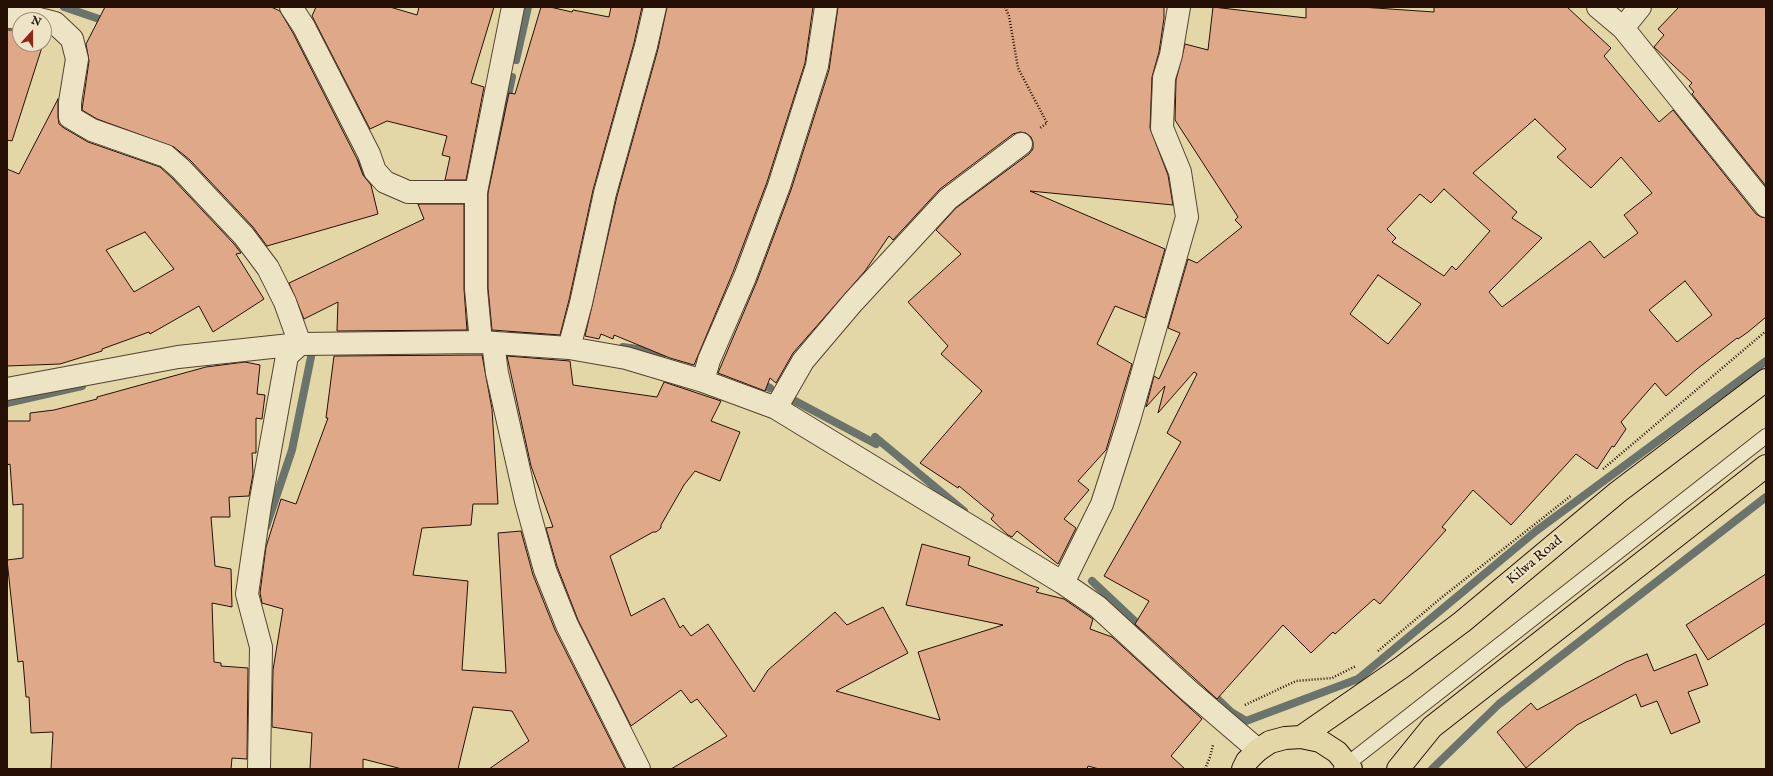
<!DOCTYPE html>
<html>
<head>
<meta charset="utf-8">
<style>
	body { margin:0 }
	#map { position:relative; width:1773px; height:776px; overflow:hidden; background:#e3d6a7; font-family:"IM FELL English",serif }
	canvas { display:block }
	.frame { position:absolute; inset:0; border:8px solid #261006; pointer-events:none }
	.north { position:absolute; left:12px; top:12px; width:40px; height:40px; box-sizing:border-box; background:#ede4c6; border:1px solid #9d8f79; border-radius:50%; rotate:21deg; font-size:11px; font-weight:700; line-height:16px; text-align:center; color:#261006 }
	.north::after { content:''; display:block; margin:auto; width:14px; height:18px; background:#8f2418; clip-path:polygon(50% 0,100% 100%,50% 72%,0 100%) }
</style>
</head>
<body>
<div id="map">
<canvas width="1773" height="776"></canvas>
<div class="frame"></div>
<div class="north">N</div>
</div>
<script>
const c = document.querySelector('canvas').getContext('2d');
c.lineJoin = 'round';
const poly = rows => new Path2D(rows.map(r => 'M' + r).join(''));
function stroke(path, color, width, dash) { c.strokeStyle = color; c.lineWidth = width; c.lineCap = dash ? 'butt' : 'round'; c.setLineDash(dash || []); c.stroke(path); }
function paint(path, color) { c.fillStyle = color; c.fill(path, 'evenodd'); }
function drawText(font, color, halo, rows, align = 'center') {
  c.font = font + ' "IM FELL English",serif'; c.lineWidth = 4; c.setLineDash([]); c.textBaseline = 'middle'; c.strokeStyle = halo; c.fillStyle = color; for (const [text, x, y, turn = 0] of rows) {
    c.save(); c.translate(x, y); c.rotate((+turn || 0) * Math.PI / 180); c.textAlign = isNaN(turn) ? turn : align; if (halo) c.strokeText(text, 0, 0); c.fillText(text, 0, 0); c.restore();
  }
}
const stream = poly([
	[64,7,108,22],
	[516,60,528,7],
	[356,163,365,175,374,181],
	[489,183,512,77],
	[477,193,488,193,487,226],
	[512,331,550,337],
	[437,334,464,326,470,327],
	[623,347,665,353],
	[757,382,770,388],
	[784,395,876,444],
	[7,403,82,386],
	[875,437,964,511],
	[266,527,292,450,312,352],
	[1092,581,1144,630],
	[1209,691,1231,712,1246,721,1358,679,1536,531,1766,361],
	[1432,769,1499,704,1766,497]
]);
const building = poly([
	[105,7,271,7,280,11,293,33,357,159,363,175,371,185,378,214,267,246,253,227,190,160,174,147,97,119,82,110,89,61,86,44,105,7],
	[316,7,390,7,417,15,419,7,494,7,471,83,484,87,466,180,445,180,450,157,442,155,447,136,387,121,370,129,312,16,316,7],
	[541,7,550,7,572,12,573,10,609,17,611,7,642,7,634,43,593,190,569,300,560,335,492,330,488,288,488,193,509,93,515,94,541,7],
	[667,7,813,7,805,63,767,182,733,272,694,365,670,358,614,335,613,339,601,334,599,339,585,336,617,196,658,49,667,7],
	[838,7,1164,7,1164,18,1159,52,1152,77,1150,128,1168,175,1173,205,1030,191,1165,249,1145,318,1115,306,1097,344,1132,364,1106,450,1078,481,1089,490,1064,519,1076,528,1058,564,1017,531,1012,537,1008,535,991,519,994,515,959,486,958,488,920,463,982,391,941,354,948,346,908,302,961,254,936,230,956,208,1029,154,1033,149,1033,142,1031,137,1026,133,1020,132,1013,134,940,189,893,240,889,236,865,271,793,353,776,383,770,378,765,391,718,373,757,281,791,190,829,70,838,7],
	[1213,7,1306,18,1306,7,1361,7,1434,12,1434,7,1567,7,1611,48,1604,56,1659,122,1673,110,1756,214,1761,217,1766,218,1766,317,1748,332,1738,339,1737,338,1697,369,1666,396,1655,383,1621,422,1626,429,1614,447,1612,446,1597,469,1576,454,1511,525,1473,490,1442,527,1446,530,1380,604,1374,599,1335,634,1333,632,1311,653,1283,625,1217,699,1135,624,1149,601,1104,576,1181,442,1167,433,1197,374,1194,372,1158,413,1165,386,1146,407,1154,376,1159,379,1180,333,1168,328,1188,259,1197,263,1242,227,1235,220,1238,217,1175,120,1176,80,1185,44,1208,50,1213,7],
	[1535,119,1566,149,1557,157,1591,188,1621,157,1652,193,1624,215,1638,233,1604,258,1590,241,1502,307,1489,292,1542,238,1512,218,1517,212,1473,173,1535,119],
	[1444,189,1490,231,1456,270,1452,266,1444,276,1392,242,1396,238,1387,229,1420,194,1431,203,1444,189],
	[1378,275,1421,304,1388,344,1350,314,1378,275],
	[1685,281,1712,315,1677,342,1649,310,1685,281],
	[1679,7,1766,7,1766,186,1692,94,1694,92,1689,86,1692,83,1654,47,1664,35,1658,29,1679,7],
	[7,30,20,30,20,44,43,44,12,141,7,140,7,30],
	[58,99,58,117,59,124,64,128,88,142,160,167,172,178,234,244,241,253,236,254,264,299,213,332,199,306,150,334,149,332,102,349,102,351,60,364,7,366,7,169,19,174,58,99],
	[145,232,174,269,134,292,106,250,145,232],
	[418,204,464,204,464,289,467,330,337,331,338,302,304,319,289,283,424,219,418,204],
	[482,355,492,409,498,504,473,504,471,525,422,528,413,575,468,581,462,670,506,673,498,533,521,531,533,575,555,630,625,769,489,769,529,741,512,711,473,707,458,769,402,769,363,759,363,769,310,769,312,733,272,727,273,670,283,609,262,603,260,593,266,547,281,499,296,504,328,418,326,418,334,356,482,355],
	[507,356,570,361,573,385,657,397,664,382,721,401,711,421,740,432,720,481,695,471,684,485,661,525,661,528,656,532,653,532,610,556,631,616,664,598,680,628,683,625,691,636,708,624,754,692,768,670,835,612,847,625,883,607,908,653,836,691,940,720,918,652,1003,625,906,605,922,544,970,557,968,565,1039,588,1036,592,1064,599,1090,617,1093,619,1090,629,1112,637,1202,719,1171,756,1185,769,1099,769,1088,766,1087,769,671,769,727,736,697,699,691,703,681,690,631,726,578,620,557,566,546,528,553,527,531,466,507,356],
	[245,362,260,365,257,394,265,395,262,419,256,418,256,453,252,453,253,474,249,496,229,497,230,517,211,517,215,566,231,569,232,607,212,603,214,662,221,663,221,666,248,668,247,759,232,758,231,769,51,769,53,732,31,733,29,697,26,697,23,661,18,662,7,560,23,558,23,504,13,505,10,464,7,465,7,421,30,421,30,413,54,410,97,399,97,397,206,367,245,362],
	[1766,574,1766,623,1708,660,1686,625,1766,574],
	[1647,654,1654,671,1696,654,1708,685,1688,692,1700,722,1671,734,1657,701,1641,707,1636,694,1577,725,1526,768,1497,732,1531,703,1537,710,1626,662,1647,654]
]);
const path = poly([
	[1005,7,1009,16,1018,68,1047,123,1040,128],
	[1603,469,1766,331],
	[1378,651,1441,598,1572,495],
	[1245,705,1296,681,1332,678,1356,666],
	[1205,769,1210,757,1213,745]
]);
const service = poly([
	[1341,769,1766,436]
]);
const minor = poly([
	[291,7,304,27,369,154,375,171,385,182,408,192,476,192],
	[1598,7,1623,28,1766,206],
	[7,17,36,18,43,20],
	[44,20,55,23,72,39,77,59,70,102,70,117,92,130,166,156,181,169,244,236,268,268,285,302,300,344,287,356,260,505,247,594,261,647,259,769],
	[1623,28,1640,7],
	[481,342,476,289,476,192,513,7],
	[493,343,497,373,526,501,545,570,567,625,639,769],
	[569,348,581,303,605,193,646,46,655,7],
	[703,381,709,360,745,277,779,186,817,66,826,7],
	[7,389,178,357,300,344,481,342,569,348,626,358,703,381,776,408,1063,583,1098,607,1188,690,1258,750],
	[776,408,803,361,853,302,948,199,1021,144],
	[1063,583,1102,504,1129,420,1187,217,1180,172,1162,128,1164,78,1171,55,1179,7]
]);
const trunk = poly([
	[1301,737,1402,667,1462,622,1618,492,1766,380],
	[1243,769,1247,761,1258,750,1270,742,1285,738,1301,737,1320,741,1337,752,1351,769],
	[1398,769,1432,727,1766,466]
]);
const streetNames = [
	["Kilwa Road",1535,561,-40]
];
stroke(stream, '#6a746c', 8);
paint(building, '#dfa989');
stroke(building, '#261006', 1);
stroke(service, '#55422e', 16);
stroke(minor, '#55422e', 24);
stroke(trunk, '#261006', 24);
stroke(path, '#261006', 2.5, [1, 2]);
stroke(service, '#ede4c6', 14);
stroke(minor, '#ede4c6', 22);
stroke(trunk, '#e3d6a7', 22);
drawText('14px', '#261006', '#ede4c6', streetNames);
</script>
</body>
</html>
